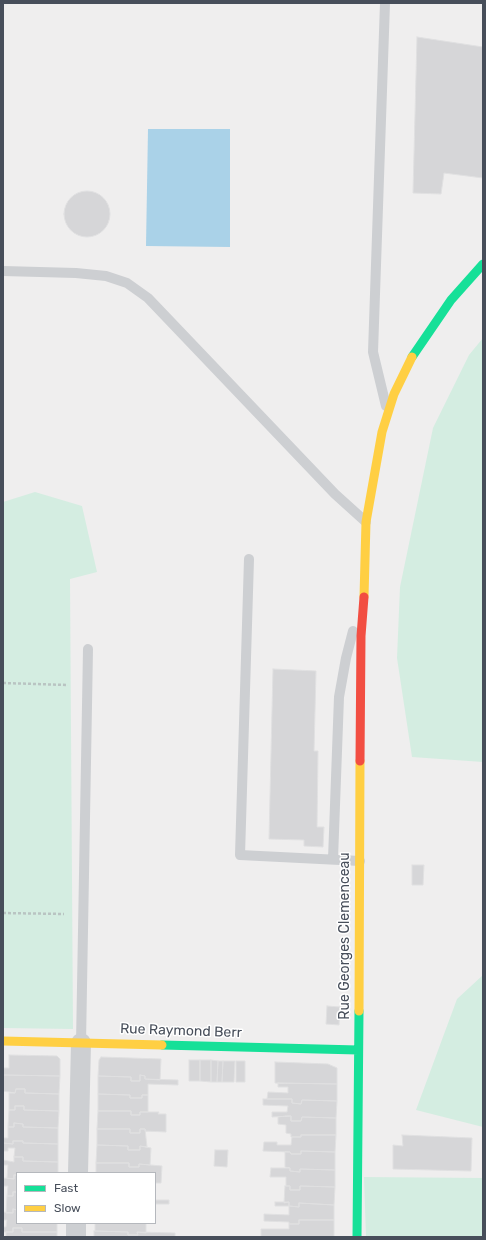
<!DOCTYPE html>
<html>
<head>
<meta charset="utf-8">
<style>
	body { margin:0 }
	#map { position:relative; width:486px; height:1240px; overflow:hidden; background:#efeeee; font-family:Rubik,sans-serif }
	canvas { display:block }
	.frame { position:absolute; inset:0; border:4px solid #474e5a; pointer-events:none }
	.legend { position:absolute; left:16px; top:1172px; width:140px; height:52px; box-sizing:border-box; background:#fff; border:1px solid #b5b8bd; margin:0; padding:5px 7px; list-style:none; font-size:12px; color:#474e5a }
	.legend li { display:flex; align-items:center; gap:8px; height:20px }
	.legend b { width:20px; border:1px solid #b5b8bd }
</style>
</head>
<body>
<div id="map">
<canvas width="486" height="1240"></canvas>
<div class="frame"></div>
<ul class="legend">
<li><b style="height:5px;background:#16e098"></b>Fast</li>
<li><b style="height:5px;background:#ffcf43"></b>Slow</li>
</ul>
</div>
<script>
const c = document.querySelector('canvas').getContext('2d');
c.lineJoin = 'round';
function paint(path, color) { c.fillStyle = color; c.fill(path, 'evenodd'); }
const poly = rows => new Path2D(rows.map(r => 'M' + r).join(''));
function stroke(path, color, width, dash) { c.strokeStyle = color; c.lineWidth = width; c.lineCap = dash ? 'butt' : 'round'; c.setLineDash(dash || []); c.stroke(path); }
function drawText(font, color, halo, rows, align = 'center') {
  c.font = font + ' Rubik,sans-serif'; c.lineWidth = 3; c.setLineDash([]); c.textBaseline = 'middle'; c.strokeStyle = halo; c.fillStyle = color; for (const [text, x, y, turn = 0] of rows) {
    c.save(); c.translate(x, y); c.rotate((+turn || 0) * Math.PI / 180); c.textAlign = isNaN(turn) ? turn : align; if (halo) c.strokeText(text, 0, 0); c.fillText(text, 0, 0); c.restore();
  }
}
const green = poly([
	[483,338,483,762,412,757,397,658,400,587,433,428,469,355],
	[35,492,82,506,97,572,70,579,73,1029,3,1028,3,502],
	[483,975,483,1127,416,1110,457,999],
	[364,1177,483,1178,483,1237,366,1237]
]);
const water = poly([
	[148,129,230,129,230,247,146,246]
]);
const building = poly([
	[417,37,483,47,483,178,444,173,441,194,413,193,417,37],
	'64 214a23 23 0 1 1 46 0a23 23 0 1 1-46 0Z',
	[273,669,316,671,314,751,318,751,317,827,324,827,323,847,304,846,304,840,269,839,273,669],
	[412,865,424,865,423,885,412,885,412,865],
	[327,1006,340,1007,339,1025,326,1024,327,1006],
	[9,1055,57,1056,60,1059,60,1076,3,1075,3,1068,9,1068,9,1055],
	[101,1057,161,1059,160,1080,145,1079,145,1076,140,1075,140,1081,131,1081,131,1077,98,1076,99,1060,101,1057],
	[189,1060,200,1060,200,1081,189,1081,189,1060],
	[200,1060,211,1060,211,1082,200,1081,200,1060],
	[211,1060,218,1061,217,1082,211,1082,211,1060],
	[218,1061,223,1061,222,1082,217,1082,218,1061],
	[223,1061,235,1061,234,1082,222,1082,223,1061],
	[236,1061,245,1061,245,1082,236,1082,236,1061],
	[275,1062,328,1064,337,1068,337,1084,275,1083,275,1062],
	[3,1075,60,1076,59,1094,25,1093,25,1089,16,1089,15,1093,3,1091,3,1075],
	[140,1075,145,1076,145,1079,178,1080,178,1085,148,1084,148,1095,142,1095,142,1098,130,1098,130,1095,98,1094,98,1076,131,1077,131,1081,140,1081,140,1075],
	[278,1083,337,1084,337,1101,302,1100,301,1104,292,1103,292,1099,267,1099,268,1092,288,1093,288,1087,278,1087,278,1083],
	[16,1089,25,1089,25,1093,59,1094,59,1111,24,1110,24,1106,15,1106,15,1110,9,1110,9,1093,15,1093,16,1089],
	[98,1094,130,1095,130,1098,142,1098,142,1095,148,1095,148,1112,140,1112,140,1115,131,1115,131,1111,98,1111,98,1094],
	[263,1099,292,1099,292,1103,301,1104,302,1100,337,1101,336,1118,302,1117,301,1121,291,1121,291,1116,272,1117,272,1112,287,1112,288,1106,263,1105,263,1099],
	[15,1106,24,1106,24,1110,59,1111,58,1128,23,1127,23,1124,14,1123,14,1127,8,1127,9,1110,15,1110,15,1106],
	[98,1111,131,1111,131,1115,140,1115,140,1112,159,1112,158,1114,166,1114,166,1132,145,1131,145,1129,140,1129,140,1133,130,1133,130,1129,97,1129,98,1111],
	[286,1116,291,1116,291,1121,301,1121,302,1117,336,1118,336,1135,301,1135,301,1137,291,1137,291,1134,286,1133,286,1125,278,1124,278,1117,286,1116],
	[14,1123,23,1124,23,1127,58,1128,58,1144,23,1143,23,1141,13,1141,13,1144,3,1143,3,1138,8,1138,8,1127,14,1127,14,1123],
	[97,1129,130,1129,130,1133,140,1133,140,1129,145,1129,147,1147,140,1146,140,1150,128,1150,128,1146,97,1145,97,1129],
	[301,1135,336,1135,335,1152,301,1151,301,1154,291,1154,290,1152,263,1151,264,1142,277,1142,277,1145,291,1145,292,1137,301,1137,301,1135],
	[402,1135,472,1138,471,1171,393,1169,393,1145,403,1146,402,1135],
	[13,1141,23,1141,23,1143,58,1144,58,1162,23,1161,23,1157,14,1157,15,1148,8,1148,8,1151,3,1151,3,1143,13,1144,13,1141],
	[97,1145,128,1146,128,1150,140,1150,140,1146,151,1148,150,1165,139,1164,139,1167,129,1167,129,1163,96,1163,97,1145],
	[215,1150,228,1150,227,1167,214,1166,215,1150],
	[301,1151,335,1152,335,1170,300,1169,300,1172,290,1171,290,1168,285,1167,285,1152,290,1152,291,1154,301,1154,301,1151],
	[14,1157,23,1157,23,1161,58,1162,58,1173,17,1173,17,1175,14,1175,14,1179,7,1178,8,1165,3,1165,3,1160,14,1162,14,1157],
	[96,1163,129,1163,129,1167,139,1167,139,1164,162,1166,161,1183,155,1183,155,1173,96,1173,96,1163],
	[271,1168,290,1168,290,1171,300,1172,300,1169,335,1170,335,1187,300,1186,300,1190,290,1190,290,1186,286,1186,286,1177,270,1177,271,1168],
	[14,1175,17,1175,17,1192,13,1192,13,1196,7,1196,8,1186,3,1186,3,1178,14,1179,14,1175],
	[285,1186,290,1186,290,1190,300,1190,300,1186,335,1187,334,1205,299,1203,299,1207,289,1206,289,1202,284,1203,285,1186],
	[13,1192,17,1192,17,1210,13,1209,13,1213,6,1213,7,1196,13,1196,13,1192],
	[155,1200,169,1200,169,1204,155,1204,155,1200],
	[275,1202,289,1202,289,1206,275,1206,275,1202],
	[299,1203,334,1205,334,1220,299,1220,299,1224,289,1224,289,1222,264,1221,264,1214,289,1215,289,1206,299,1207,299,1203],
	[13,1209,17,1210,17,1223,57,1223,57,1232,22,1232,22,1228,13,1228,13,1232,3,1232,3,1227,6,1227,7,1220,3,1220,3,1212,13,1213,13,1209],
	[299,1220,334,1220,334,1237,261,1237,261,1229,289,1229,289,1224,299,1224,299,1220],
	[95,1223,146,1223,146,1233,137,1232,138,1235,128,1235,128,1232,95,1231,95,1223],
	[13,1228,22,1228,22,1232,57,1232,57,1237,6,1237,6,1232,13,1232,13,1228],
	[94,1231,128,1232,128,1235,138,1235,137,1232,175,1233,175,1237,94,1237,94,1231]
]);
const path = poly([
	[3,683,68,685],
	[3,913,64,914]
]);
const lane = poly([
	[385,3,373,352,386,406],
	[3,271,76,273,106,276,127,283,148,298,335,494,366,522],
	[249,559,240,855,360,861],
	[333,859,339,697,346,658,353,631],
	[81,1043,88,649]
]);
const street = poly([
	[78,1173,81,1043],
	[76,1237,76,1223]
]);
const fast = poly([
	[412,357,451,300,483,264],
	[162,1045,358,1050],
	[357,1237,359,1011]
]);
const slow = poly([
	[364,597,366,522,382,432,394,394,412,357],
	[359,1011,360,761],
	[3,1041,162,1045]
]);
const jam = poly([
	[360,761,361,636,364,597]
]);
const streetNames = [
	["Rue Georges Clemenceau",345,936,-90],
	["Rue Raymond Berr",181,1031,2]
];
paint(green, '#d4ede1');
paint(water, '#aad2e8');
paint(building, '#d6d6d8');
stroke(building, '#e0e0e1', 1);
stroke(path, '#b9c4c2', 2.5, [3, 2]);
stroke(lane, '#cdcfd2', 10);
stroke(street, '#cdcfd2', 20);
stroke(fast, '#16e098', 9);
stroke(slow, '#ffcf43', 9);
stroke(jam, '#f24e42', 9);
drawText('14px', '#474e5a', '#fff', streetNames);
</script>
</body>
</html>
